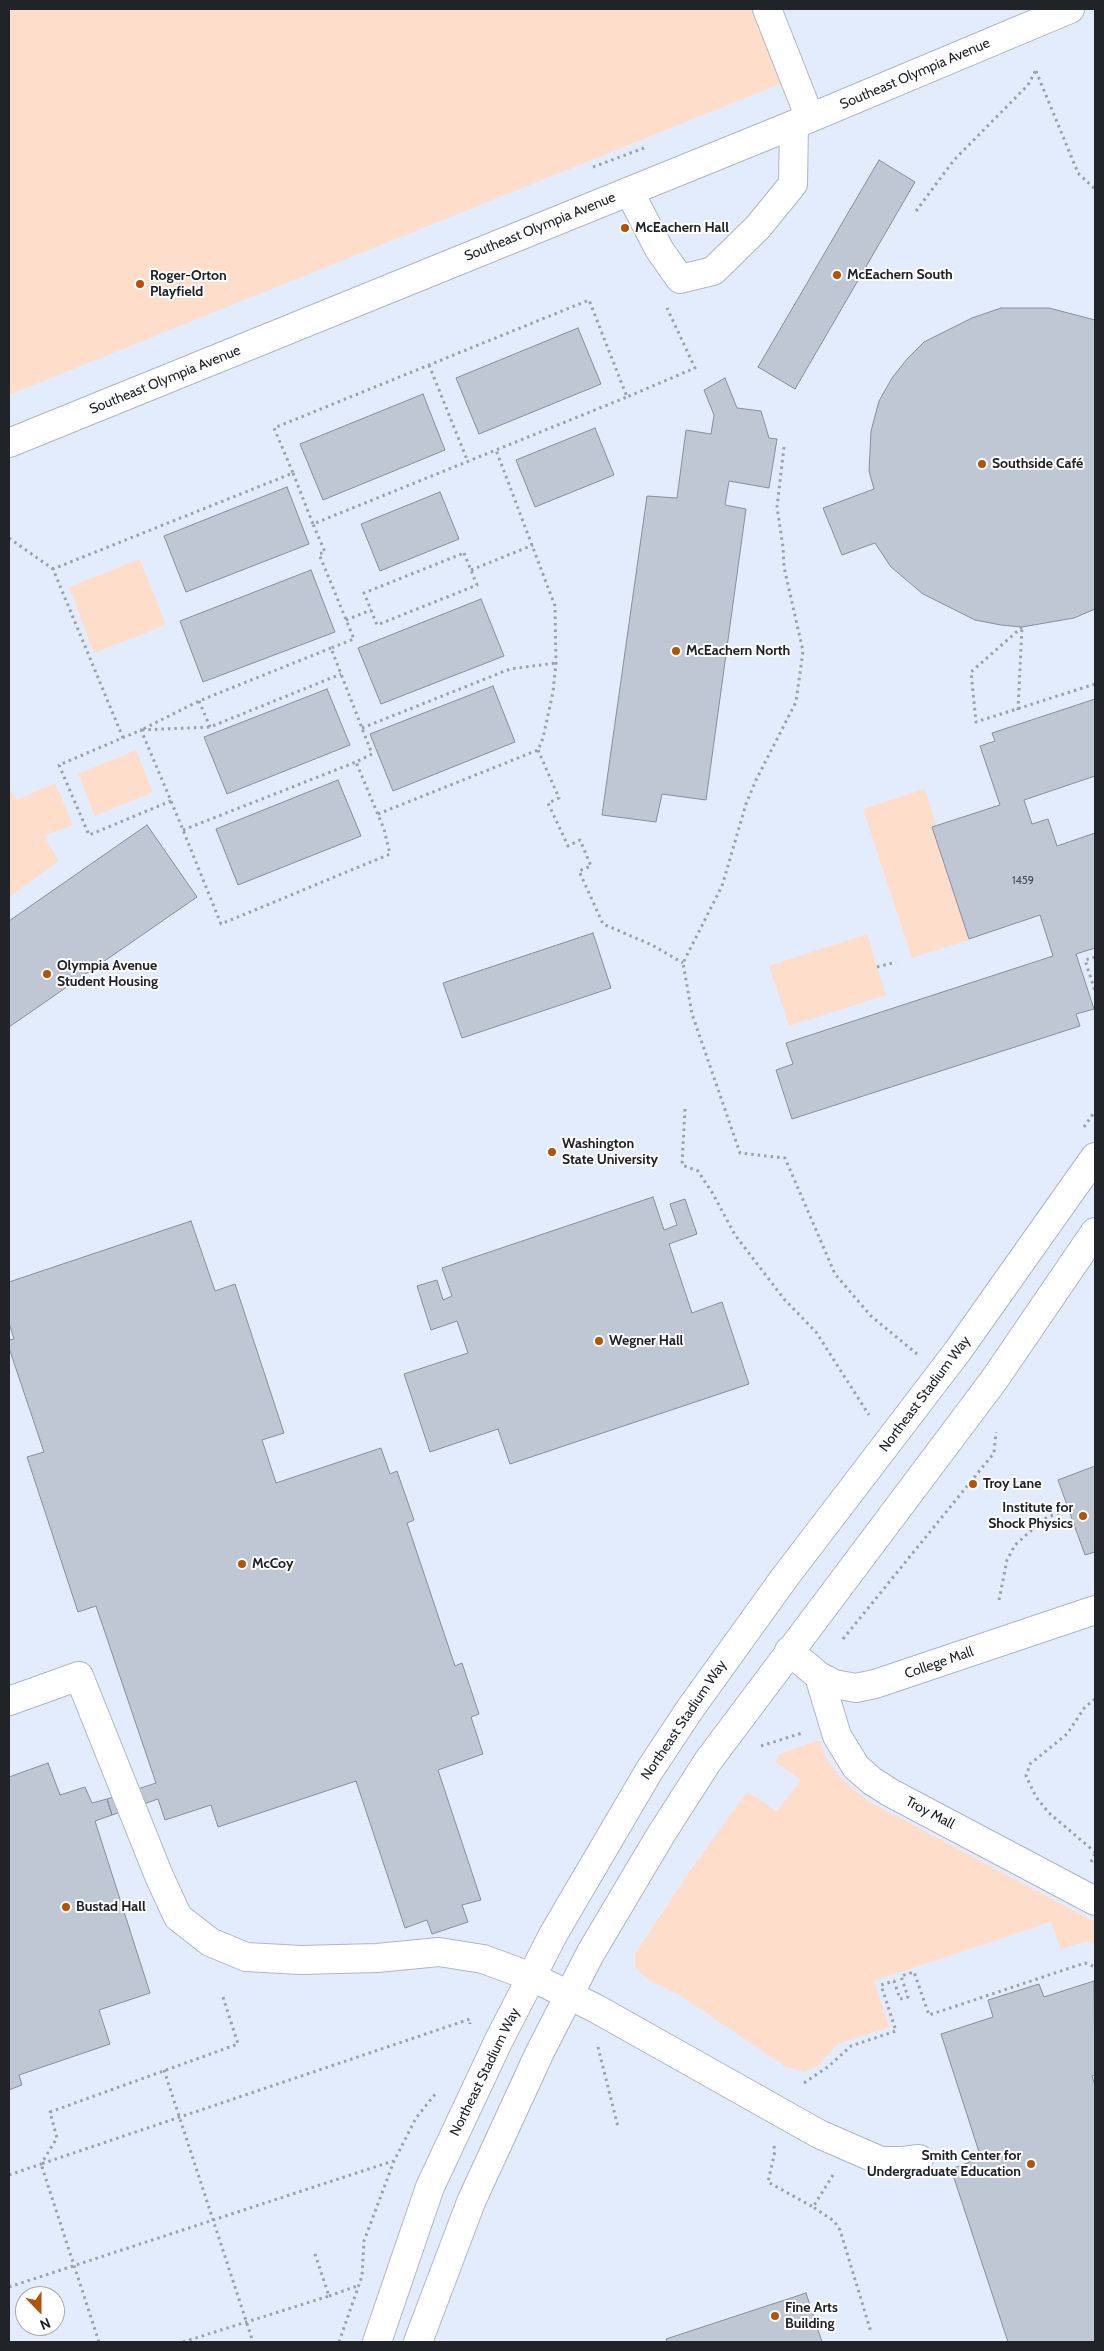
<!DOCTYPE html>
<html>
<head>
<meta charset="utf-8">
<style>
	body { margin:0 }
	#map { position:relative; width:1104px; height:2351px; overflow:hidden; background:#eef3fc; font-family:Cabin,sans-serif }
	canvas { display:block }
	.frame { position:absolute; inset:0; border:10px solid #202328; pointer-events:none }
	.north { position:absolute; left:15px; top:2286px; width:50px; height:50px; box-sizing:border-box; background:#fff; border:1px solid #a6a7a9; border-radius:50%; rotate:158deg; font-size:14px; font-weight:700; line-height:20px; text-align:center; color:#202328 }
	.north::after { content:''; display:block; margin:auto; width:18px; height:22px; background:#b25406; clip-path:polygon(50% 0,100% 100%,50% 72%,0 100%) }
</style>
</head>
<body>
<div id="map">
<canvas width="1104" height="2351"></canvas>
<div class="frame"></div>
<div class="north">N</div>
</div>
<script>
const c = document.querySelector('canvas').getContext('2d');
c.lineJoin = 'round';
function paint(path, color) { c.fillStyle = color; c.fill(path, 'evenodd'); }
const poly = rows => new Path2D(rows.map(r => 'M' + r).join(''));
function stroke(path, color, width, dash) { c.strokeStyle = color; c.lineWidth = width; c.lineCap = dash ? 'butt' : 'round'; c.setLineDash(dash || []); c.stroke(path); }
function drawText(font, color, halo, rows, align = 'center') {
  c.font = font + ' Cabin,sans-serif'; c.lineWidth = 4; c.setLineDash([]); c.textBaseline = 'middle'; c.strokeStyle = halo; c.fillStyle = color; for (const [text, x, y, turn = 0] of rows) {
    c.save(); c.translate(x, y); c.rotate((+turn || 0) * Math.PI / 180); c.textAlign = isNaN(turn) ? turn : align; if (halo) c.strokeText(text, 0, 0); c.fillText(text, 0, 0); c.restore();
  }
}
const built = poly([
	[9,9,1095,9,1095,2342,9,2342],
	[25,2296,55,2296,55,2326,25,2326]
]);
const green = poly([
	[9,9,756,9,785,82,9,395],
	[140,559,166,625,94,653,69,587],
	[136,750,153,792,95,816,78,774],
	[55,783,73,825,44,836,59,861,9,897,9,788,17,800],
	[925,789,972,939,912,958,863,809],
	[867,934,886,995,789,1026,769,966],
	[819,1740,828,1761,842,1779,868,1801,1095,1922,1095,1945,1086,1941,1061,1949,1051,1922,874,1981,890,2027,838,2044,818,2066,805,2072,784,2066,678,1994,650,1981,635,1968,635,1954,690,1871,747,1792,777,1811,801,1780,775,1762,780,1754]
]);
const building = poly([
	[879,160,915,182,795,389,758,367,879,160],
	[1001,308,1049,308,1095,320,1095,609,1074,618,1022,627,1001,625,975,620,923,594,891,567,875,543,842,555,823,508,874,489,869,471,871,431,879,401,892,378,907,359,924,342,972,318,1001,308],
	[578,328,601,384,479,434,456,378,578,328],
	[725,378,737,408,761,411,769,438,777,439,769,488,729,481,725,505,746,509,706,800,662,794,656,822,602,815,647,496,677,498,686,430,711,434,714,415,704,390,725,378],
	[423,394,445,450,323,500,300,444,423,394],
	[595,428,614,475,535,507,516,460,595,428],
	[287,487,309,544,186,592,164,536,287,487],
	[440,492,459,539,380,571,361,524,440,492],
	[311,570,335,632,203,682,180,621,311,570],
	[481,599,504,656,381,704,358,648,481,599],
	[493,686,515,742,393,791,370,734,493,686],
	[327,689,350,745,227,794,204,737,327,689],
	[1095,699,1095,776,1024,800,1032,824,1048,819,1057,846,1095,833,1095,948,1076,954,1094,1009,1076,1014,1080,1026,792,1119,776,1070,793,1064,786,1043,1053,956,1040,915,969,939,932,827,1000,805,980,746,995,741,992,733,1095,699],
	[338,780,361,836,238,885,216,829,338,780],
	[147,825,197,897,9,1027,9,921,147,825],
	[593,933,611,988,462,1038,443,983,593,933],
	[653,1197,664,1230,677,1225,670,1204,685,1199,697,1234,669,1244,692,1313,722,1302,749,1384,510,1464,498,1429,430,1452,404,1374,468,1353,457,1321,431,1330,417,1286,437,1280,443,1300,452,1296,442,1268,653,1197],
	[191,1221,215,1291,235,1284,284,1433,262,1440,276,1483,381,1448,390,1474,397,1471,414,1520,407,1523,455,1666,462,1663,479,1714,471,1717,483,1754,438,1770,481,1900,462,1905,468,1922,432,1934,427,1920,405,1928,356,1781,218,1827,211,1805,165,1820,158,1799,112,1815,107,1799,156,1783,96,1606,78,1612,27,1457,44,1452,9,1348,9,1340,14,1339,9,1323,9,1282,191,1221],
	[1095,1466,1095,1552,1085,1555,1058,1480,1095,1466],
	[48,1763,60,1795,85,1787,92,1803,107,1799,112,1815,95,1821,150,1993,99,2010,110,2044,19,2075,22,2085,9,2090,9,1777,48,1763],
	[1094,1981,1095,2075,1092,2076,1095,2085,1095,2342,1008,2342,951,2169,981,2158,941,2034,993,2017,988,2000,1039,1984,1044,1997,1094,1981],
	[806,2293,822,2342,667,2342,666,2339,806,2293]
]);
const path = poly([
	[1036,71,1078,173,1095,189],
	[593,167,644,148],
	[916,211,954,160,1028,85,1036,70],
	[429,365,468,462],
	[784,447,777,507,783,547,784,567,803,651,796,702,756,780,746,804,722,886,683,963,692,1014,740,1153,785,1158,835,1274,871,1316,917,1354],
	[293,473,313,524],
	[9,538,53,569],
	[464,553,477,585,377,625,364,593,464,553],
	[471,570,533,545],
	[346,620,371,610],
	[1022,627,971,672,976,722,1095,684],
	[331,648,199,701,141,730,210,727,341,674],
	[199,701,210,727],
	[1018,710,1022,627],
	[362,728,510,669,556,663],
	[123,738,53,569,293,473,274,428,589,300,627,397,695,368,667,308],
	[538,750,559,798,548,803,568,846,580,840,591,866,579,871,603,924,652,945,683,963],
	[171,801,89,835,59,765,141,730,171,801,183,830,221,924,390,854,384,829,356,762,372,754,331,648,354,639,319,554,325,552,313,524,627,397],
	[378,814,538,750,543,738,553,692,556,663,555,606,496,450],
	[183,830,356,762],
	[1095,957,1085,960,1095,991],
	[877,967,896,962],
	[685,1109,682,1165,698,1171,713,1194,735,1235,784,1299,816,1332,869,1415],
	[1084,1127,1095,1111],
	[999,1600,1007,1560,1015,1545,1044,1519,1068,1509],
	[843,1639,994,1453,996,1432],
	[1095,1699,1085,1707,1067,1734,1030,1764,1026,1776,1036,1797,1049,1813,1095,1852],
	[761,1746,802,1733],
	[1091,1862,1095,1854],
	[598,2047,618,2127],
	[164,2070,253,2342],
	[804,2083,829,2066,851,2046,896,2031,881,1985,894,1981,900,1999,908,1997,901,1976,914,1972,929,2015,1085,1963,1095,1967],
	[774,2146,775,2151,768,2182,813,2207],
	[9,2175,41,2164,57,2138,50,2112,238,2044,222,1994],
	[833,2175,813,2207,834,2221,840,2230,871,2332],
	[9,2287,393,2161],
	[329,2296,357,2286],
	[99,2342,41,2164,470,2019,470,2024],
	[183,2342,329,2296,314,2251],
	[339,2342,362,2276,364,2241,394,2161,416,2118,436,2093]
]);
const minor = poly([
	[767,9,810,118],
	[629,191,659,249,680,279,713,271,758,227,793,184,794,125],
	[9,443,810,118,1070,9],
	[789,1651,819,1676,834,1684,856,1688,875,1684,1095,1610],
	[819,1676,837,1736,856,1767,872,1781,891,1793,1095,1901],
	[9,1701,79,1676,159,1876,178,1917,210,1942,246,1957,301,1960,377,1958,439,1952,483,1959,532,1977,595,2008,819,2134,881,2161,903,2161,919,2159]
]);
const major = poly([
	[377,2342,430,2187,498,2042,554,1933,649,1771,690,1709,785,1577,957,1352,1095,1157],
	[418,2342,471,2202,539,2054,590,1954,660,1836,708,1761,994,1380,1095,1232]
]);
const markers = [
	[625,228,5,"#b25406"],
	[837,275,5,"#b25406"],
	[140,284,5,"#b25406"],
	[982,464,5,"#b25406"],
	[676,651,5,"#b25406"],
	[47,974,5,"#b25406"],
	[552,1152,5,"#b25406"],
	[599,1341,5,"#b25406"],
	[973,1484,5,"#b25406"],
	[1083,1516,5,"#b25406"],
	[242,1564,5,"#b25406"],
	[66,1907,5,"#b25406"],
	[1031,2164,5,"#b25406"],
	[775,2316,5,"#b25406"]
];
const numberNames = [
	["1459",1023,881]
];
const streetNames = [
	["Southeast Olympia Avenue",915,74,-23],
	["Southeast Olympia Avenue",540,227,-22],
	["Southeast Olympia Avenue",165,380,-22],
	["Northeast Stadium Way",925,1394,-53],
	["College Mall",939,1663,-19],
	["Northeast Stadium Way",684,1720,-56],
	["Troy Mall",930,1813,28],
	["Northeast Stadium Way",485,2072,-64]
];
const poiNames = [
	["McEachern Hall",635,228],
	["McEachern South",847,275],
	["Roger-Orton",150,276],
	["Playfield",150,292],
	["Southside Café",992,464],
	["McEachern North",686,651],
	["Olympia Avenue",57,966],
	["Student Housing",57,982],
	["Washington",562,1144],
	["State University",562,1160],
	["Wegner Hall",609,1341],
	["Troy Lane",983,1484],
	["Institute for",1073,1508,"right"],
	["Shock Physics",1073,1524,"right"],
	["McCoy",252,1564],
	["Bustad Hall",76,1907],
	["Smith Center for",1021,2156,"right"],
	["Undergraduate Education",1021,2172,"right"],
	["Fine Arts",785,2308],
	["Building",785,2324]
];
paint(built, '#e3ecfd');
paint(green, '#ffddcb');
paint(building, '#bfc7d5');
stroke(building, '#88909d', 1);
stroke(minor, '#aeb6c4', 30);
stroke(major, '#aeb6c4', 30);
stroke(path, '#9ca1a8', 3, [2.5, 4]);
stroke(minor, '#fff', 28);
stroke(major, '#fff', 28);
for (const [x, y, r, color] of markers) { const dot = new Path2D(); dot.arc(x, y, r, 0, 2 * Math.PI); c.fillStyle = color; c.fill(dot); stroke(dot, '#fff', 2); }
drawText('11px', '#484c53', null, numberNames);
drawText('14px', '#202328', '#fff', streetNames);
drawText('bold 14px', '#202328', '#fff', poiNames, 'left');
</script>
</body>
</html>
